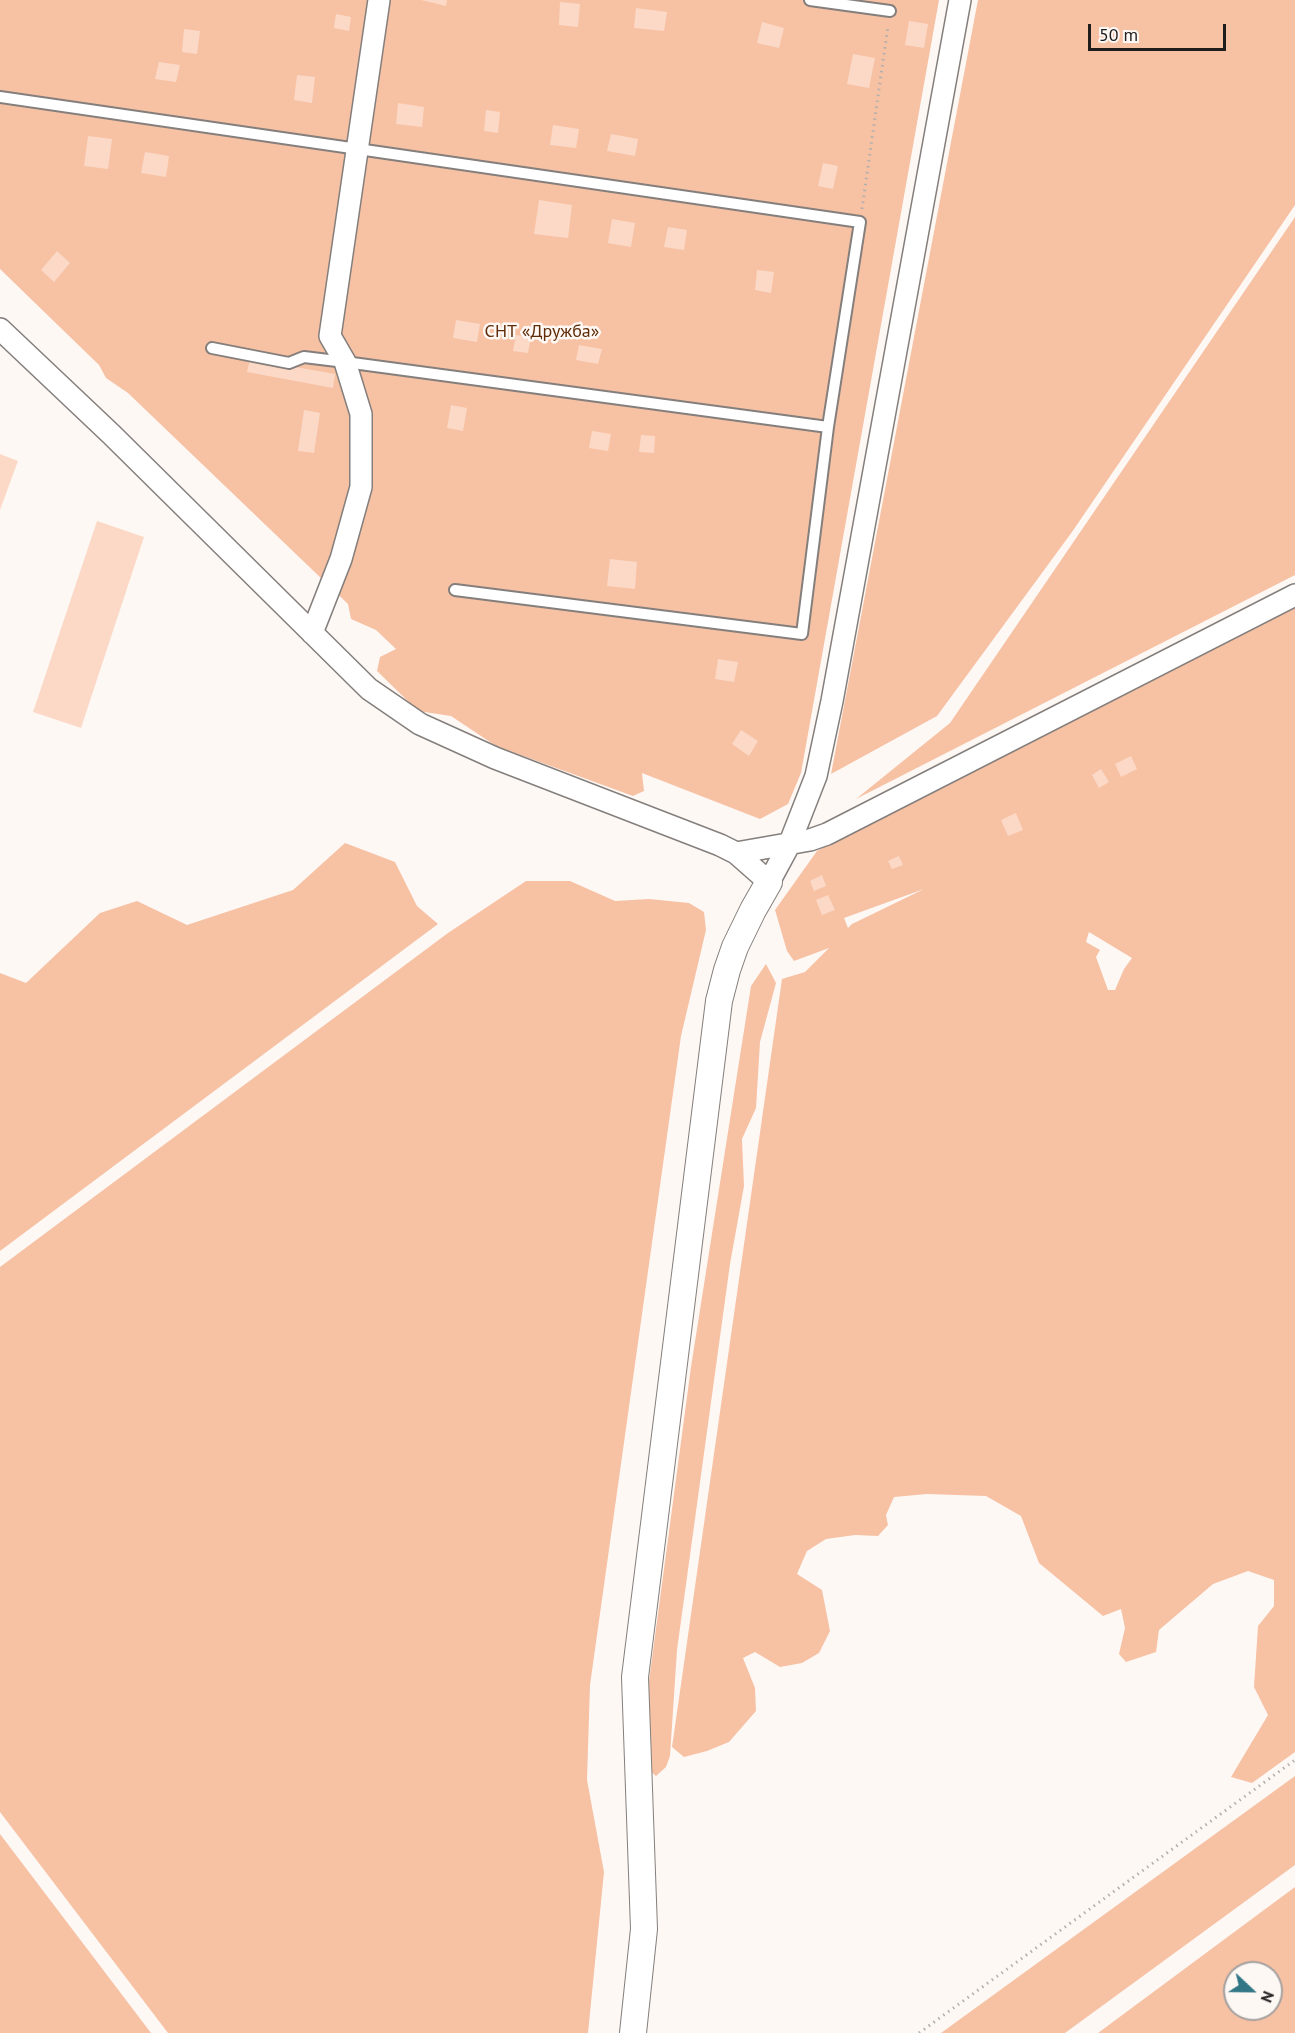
<!DOCTYPE html>
<html>
<head>
<meta charset="utf-8">
<style>
	body { margin:0 }
	#map { position:relative; width:1295px; height:2033px; overflow:hidden; background:#fef8f5; font-family:"PT Sans",sans-serif }
	canvas { display:block }
	.north { position:absolute; left:1223px; top:1961px; width:60px; height:60px; box-sizing:border-box; background:#fef8f5; border:2px solid #a5a19f; border-radius:50%; rotate:112deg; font-size:16px; font-weight:700; line-height:24px; text-align:center; color:#201e1d }
	.north::after { content:''; display:block; margin:auto; width:21px; height:27px; background:#327786; clip-path:polygon(50% 0,100% 100%,50% 72%,0 100%) }
	.scale { position:absolute; left:1088px; top:24px; width:138px; height:27px; box-sizing:border-box; border:3px solid #201e1d; border-top:0; padding-left:8px; font-size:18px; line-height:21px; white-space:nowrap; color:#201e1d; -webkit-text-stroke:4px #fef8f5; paint-order:stroke }
</style>
</head>
<body>
<div id="map">
<canvas width="1295" height="2033"></canvas>
<div class="north">N</div>
<div class="scale">50 m</div>
</div>
<script>
const c = document.querySelector('canvas').getContext('2d');
c.lineJoin = 'round';
function paint(path, color) { c.fillStyle = color; c.fill(path, 'evenodd'); }
const poly = rows => new Path2D(rows.map(r => 'M' + r).join(''));
function stroke(path, color, width, dash) { c.strokeStyle = color; c.lineWidth = width; c.lineCap = dash ? 'butt' : 'round'; c.setLineDash(dash || []); c.stroke(path); }
function drawText(font, color, halo, rows, align = 'center') {
  c.font = font + ' "PT Sans",sans-serif'; c.lineWidth = 5; c.setLineDash([]); c.textBaseline = 'middle'; c.strokeStyle = halo; c.fillStyle = color; for (const [text, x, y, turn = 0] of rows) {
    c.save(); c.translate(x, y); c.rotate((+turn || 0) * Math.PI / 180); c.textAlign = isNaN(turn) ? turn : align; if (halo) c.strokeText(text, 0, 0); c.fillText(text, 0, 0); c.restore();
  }
}
const green = poly([
	[0,0,939,0,801,773,788,804,760,819,642,773,644,791,633,796,496,746,451,716,418,711,377,671,380,657,396,649,376,630,351,619,348,604,128,393,106,378,99,365,0,269],
	[978,0,1295,0,1295,205,1072,532,937,716,831,774],
	[1295,217,1295,575,856,799,950,723],
	[1295,607,1295,1752,1252,1783,1231,1777,1268,1715,1254,1687,1258,1626,1274,1606,1274,1580,1248,1571,1213,1584,1159,1630,1156,1652,1126,1662,1119,1654,1125,1628,1121,1609,1103,1616,1039,1563,1021,1516,986,1496,927,1494,894,1497,886,1515,888,1525,878,1536,855,1535,826,1539,807,1551,797,1574,822,1590,830,1631,819,1653,802,1663,780,1667,755,1652,743,1658,755,1688,756,1711,729,1742,707,1751,684,1757,672,1747,782,979,805,972,829,948,794,961,787,951,775,910,817,851,954,776],
	[924,889,852,924,848,928,844,918],
	[1089,932,1132,958,1124,969,1115,990,1108,990,1096,957,1100,950,1086,942],
	[345,843,395,862,417,906,438,924,0,1251,0,973,26,983,100,913,137,901,187,925,293,890],
	[526,881,570,881,615,901,649,899,689,903,704,912,706,930,681,1036,590,1685,587,1780,604,1872,588,2033,168,2033,0,1812,0,1267,448,933],
	[766,964,776,983,760,1042,756,1108,742,1139,744,1186,730,1264,677,1650,670,1756,666,1767,656,1776,646,1768,644,1749,649,1681,691,1367,751,986],
	[1295,1776,1295,1865,1065,2033,941,2033],
	[0,1834,151,2033,0,2033],
	[1295,1887,1295,2033,1098,2033],
	[1235,1973,1271,1973,1271,2009,1235,2009]
]);
const building = poly([
	[421,0,447,0,446,6],
	[560,2,580,4,578,27,559,25],
	[636,8,667,12,664,31,634,28],
	[336,14,351,17,349,31,334,28],
	[909,21,928,24,924,48,905,45],
	[762,22,784,28,779,48,757,43],
	[184,29,200,31,197,54,182,52],
	[853,54,875,58,869,88,847,84],
	[159,62,180,65,176,82,155,79],
	[297,75,315,77,312,103,294,100],
	[398,103,424,107,422,127,396,124],
	[486,110,500,112,498,133,484,131],
	[553,125,579,129,576,148,550,145],
	[611,134,638,139,635,156,607,151],
	[88,136,112,139,108,169,84,166],
	[145,152,169,156,166,177,141,173],
	[823,163,838,166,833,189,818,186],
	[539,200,572,205,568,238,534,234],
	[612,219,635,223,631,247,608,243],
	[668,227,687,230,684,250,664,247],
	[57,251,70,263,54,282,41,270],
	[757,270,774,272,771,293,755,290],
	[456,320,480,324,477,342,453,338],
	[516,335,531,337,528,353,513,351],
	[579,345,602,349,598,364,576,360],
	[250,359,335,374,333,388,247,372],
	[451,405,467,408,463,431,447,428],
	[304,410,320,413,314,453,298,451],
	[592,431,611,434,608,451,589,448],
	[641,435,655,436,654,453,639,452],
	[0,454,18,461,0,510],
	[97,521,144,537,81,728,33,712],
	[610,559,637,562,635,589,607,586],
	[718,659,738,662,734,682,715,679],
	[741,730,758,741,749,756,732,744],
	[1131,756,1137,769,1121,777,1115,764],
	[1101,769,1109,782,1099,788,1092,775],
	[1016,813,1023,830,1008,836,1001,820],
	[899,856,903,865,892,869,888,861],
	[822,875,826,886,814,891,810,881],
	[828,895,835,910,822,915,816,900]
]);
const path = poly([
	[862,209,888,26],
	[919,2033,1295,1760]
]);
const service = poly([
	[810,0,890,11],
	[0,97,860,222,828,427,802,634,455,590],
	[212,348,289,363,304,357,345,362,828,427]
]);
const minor = poly([
	[0,329,111,434,369,689,420,724,495,758,720,845,736,853,769,882,789,845,816,776,832,701,960,0],
	[312,633,341,559,361,487,361,414,345,362,330,336,379,0],
	[736,853,810,840,827,834,1295,595]
]);
const tertiary = poly([
	[633,2033,644,1929,635,1677,719,1001,727,970,735,947,753,910,769,882]
]);
const parkNames = [
	["СНТ «Дружба»",542,332]
];
paint(green, '#f7c1a4');
paint(building, '#fcd9c6');
stroke(service, '#847f7c', 14);
stroke(minor, '#847f7c', 24);
stroke(tertiary, '#847f7c', 28);
stroke(path, '#b3afac', 3, [1.5, 4.5]);
stroke(service, '#fff', 10);
stroke(minor, '#fff', 21);
stroke(tertiary, '#fff', 26);
drawText('18px', '#5f2c07', '#fef8f5', parkNames);
</script>
</body>
</html>
